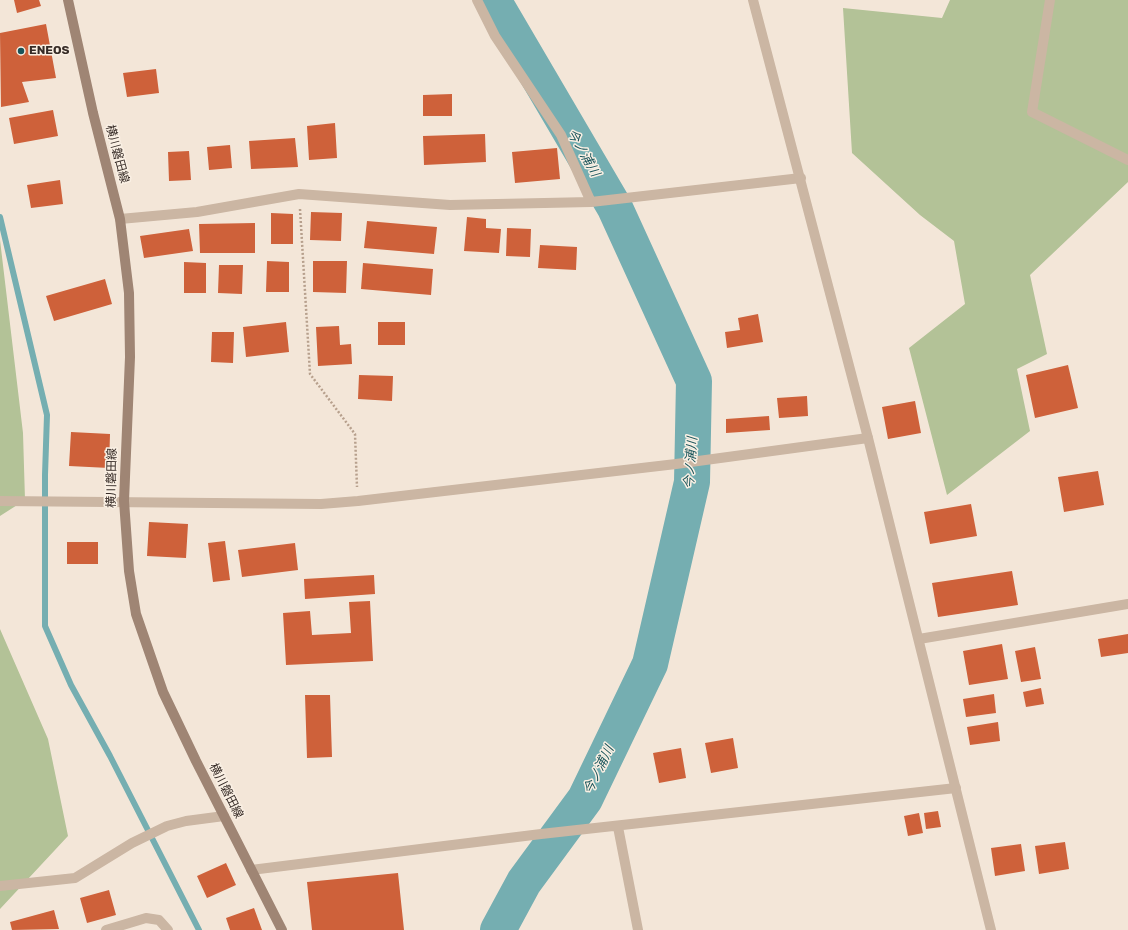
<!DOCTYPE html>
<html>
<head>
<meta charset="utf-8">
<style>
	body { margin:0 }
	canvas { display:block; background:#f3e6d8 }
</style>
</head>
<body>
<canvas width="1128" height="930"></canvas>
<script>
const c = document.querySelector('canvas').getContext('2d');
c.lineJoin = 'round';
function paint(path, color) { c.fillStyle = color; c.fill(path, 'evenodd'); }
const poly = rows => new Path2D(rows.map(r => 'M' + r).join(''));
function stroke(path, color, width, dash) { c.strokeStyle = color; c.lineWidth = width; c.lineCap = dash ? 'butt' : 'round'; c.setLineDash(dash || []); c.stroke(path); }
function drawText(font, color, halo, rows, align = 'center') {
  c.font = font + ' Rubik,"Noto Sans JP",sans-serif'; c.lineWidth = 3; c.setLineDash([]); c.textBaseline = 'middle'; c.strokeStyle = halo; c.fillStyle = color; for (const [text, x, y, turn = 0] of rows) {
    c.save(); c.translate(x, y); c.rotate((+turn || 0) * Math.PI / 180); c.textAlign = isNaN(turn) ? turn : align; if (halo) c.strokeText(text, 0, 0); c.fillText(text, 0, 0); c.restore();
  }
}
const green = poly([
	[950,0,1128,0,1128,182,1030,275,1047,354,1017,369,1030,431,947,495,909,348,965,304,954,241,920,215,852,153,843,8,942,18],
	[0,240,23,433,25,500,0,516],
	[0,629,48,739,68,836,0,909]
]);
const stream = poly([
	[0,217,47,415,45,475,45,626,71,685,110,756,199,930]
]);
const river = poly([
	[493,0,615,208,694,381,692,482,650,664,585,799,524,882,498,930]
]);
const building = poly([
	[14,0,39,0,41,6,17,13],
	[46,24,56,78,22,82,29,102,1,107,0,33],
	[156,69,159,93,127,97,123,73],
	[452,94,452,116,423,116,423,95],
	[53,110,58,136,14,144,9,118],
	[335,123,337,158,309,160,307,126],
	[485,134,486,162,424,165,423,136],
	[295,138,298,167,251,169,249,141],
	[230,145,232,168,209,170,207,147],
	[557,148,560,179,515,183,512,152],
	[189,151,191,180,169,181,168,152],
	[60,180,63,204,31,208,27,185],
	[311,212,342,213,341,241,310,240],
	[271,213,293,214,293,244,271,244],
	[467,217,486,219,486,228,501,229,499,253,464,251],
	[367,221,437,227,434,254,364,248],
	[255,223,255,253,200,253,199,224],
	[507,228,531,229,530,257,506,256],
	[189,229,193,251,144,258,140,236],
	[540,245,577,247,576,270,538,268],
	[267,261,289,262,289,292,266,292],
	[313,261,347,261,346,293,313,292],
	[184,262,206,263,206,293,184,293],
	[363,263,433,269,431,295,361,289],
	[219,265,243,265,242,294,218,293],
	[105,279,112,304,54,321,46,296],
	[758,314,763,342,727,348,725,332,740,330,738,318],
	[286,322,289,352,246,357,243,327],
	[378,322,405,322,405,345,378,345],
	[339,326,340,345,351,344,352,364,318,366,316,327],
	[212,332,234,332,233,363,211,362],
	[1068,365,1078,408,1035,418,1026,375],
	[359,375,393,376,392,401,358,399],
	[807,396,808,416,779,418,777,398],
	[915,401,921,433,888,439,882,407],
	[769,416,770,430,726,433,726,419],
	[71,432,110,434,109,468,69,466],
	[1098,471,1104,505,1064,512,1058,477],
	[971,504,977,536,930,544,924,512],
	[149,522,188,524,186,558,147,556],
	[225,541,230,580,213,582,208,543],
	[67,542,98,542,98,564,67,564],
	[295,543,298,570,242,577,238,550],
	[1012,571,1018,605,938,617,932,583],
	[374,575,375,594,305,599,304,579],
	[370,601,373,661,286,665,283,613,310,611,312,635,351,633,349,602],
	[1128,634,1128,653,1101,657,1098,639],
	[1002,644,1008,679,969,685,963,651],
	[1035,647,1041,679,1021,682,1015,651],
	[1041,688,1044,704,1026,707,1023,692],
	[994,694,996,713,966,717,963,699],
	[305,695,330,695,332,757,307,758],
	[998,722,1000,741,970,745,967,727],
	[733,738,738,768,711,773,705,743],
	[681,748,686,778,659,783,653,753],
	[938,811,941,827,926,829,924,813],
	[919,813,923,833,908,836,904,816],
	[1065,842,1069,869,1039,874,1035,846],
	[1021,844,1025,871,995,876,991,848],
	[226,863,236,885,207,898,197,876],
	[398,873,404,930,312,930,307,882],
	[109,890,116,915,87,923,80,898],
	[254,908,262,930,230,930,226,918],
	[54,910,59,929,12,930,10,922]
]);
const path = poly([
	[300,209,310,374,355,434,357,487]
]);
const minor = poly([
	[477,0,495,36,561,135,591,202],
	[1050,0,1032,112,1128,160],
	[120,219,197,212,299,194,450,205,591,202,801,178],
	[0,501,321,504,358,501,676,464,868,438],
	[919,639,1128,604],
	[618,827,638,930],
	[251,870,541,834,956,788],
	[0,886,75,878,132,843,167,826,186,821,224,816],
	[106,930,146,918,159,920,168,930]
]);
const tertiary = poly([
	[753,0,868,438,991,930]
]);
const secondary = poly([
	[68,0,93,113,120,219,129,293,130,357,124,501,129,571,136,614,163,692,196,761,282,930]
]);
const markers = [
	[21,51,4,"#19545a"]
];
const poiNames = [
	["ENEOS",29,51]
];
const streetNames = [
	["横川磐田線",117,154,75],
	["横川磐田線",112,478,-89],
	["横川磐田線",226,791,63]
];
const waterNames = [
	["今ノ浦川",583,153,60],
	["今ノ浦川",691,463,-86],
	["今ノ浦川",599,770,-64]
];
paint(green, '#b3c297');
stroke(stream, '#75aeb1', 6);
stroke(river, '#75aeb1', 36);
paint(building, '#ce613a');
stroke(path, '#b7a08d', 2.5, [2, 2]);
stroke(minor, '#cbb6a3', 10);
stroke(tertiary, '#cbb6a3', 10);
stroke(secondary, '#9f8574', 10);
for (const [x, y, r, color] of markers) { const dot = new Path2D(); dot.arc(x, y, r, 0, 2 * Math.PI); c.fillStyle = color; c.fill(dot); stroke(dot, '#faf0e4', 1.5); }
drawText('bold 12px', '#362b26', '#faf0e4', poiNames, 'left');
drawText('12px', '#362b26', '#faf0e4', streetNames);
drawText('italic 13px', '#19545a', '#faf0e4', waterNames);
</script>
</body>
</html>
